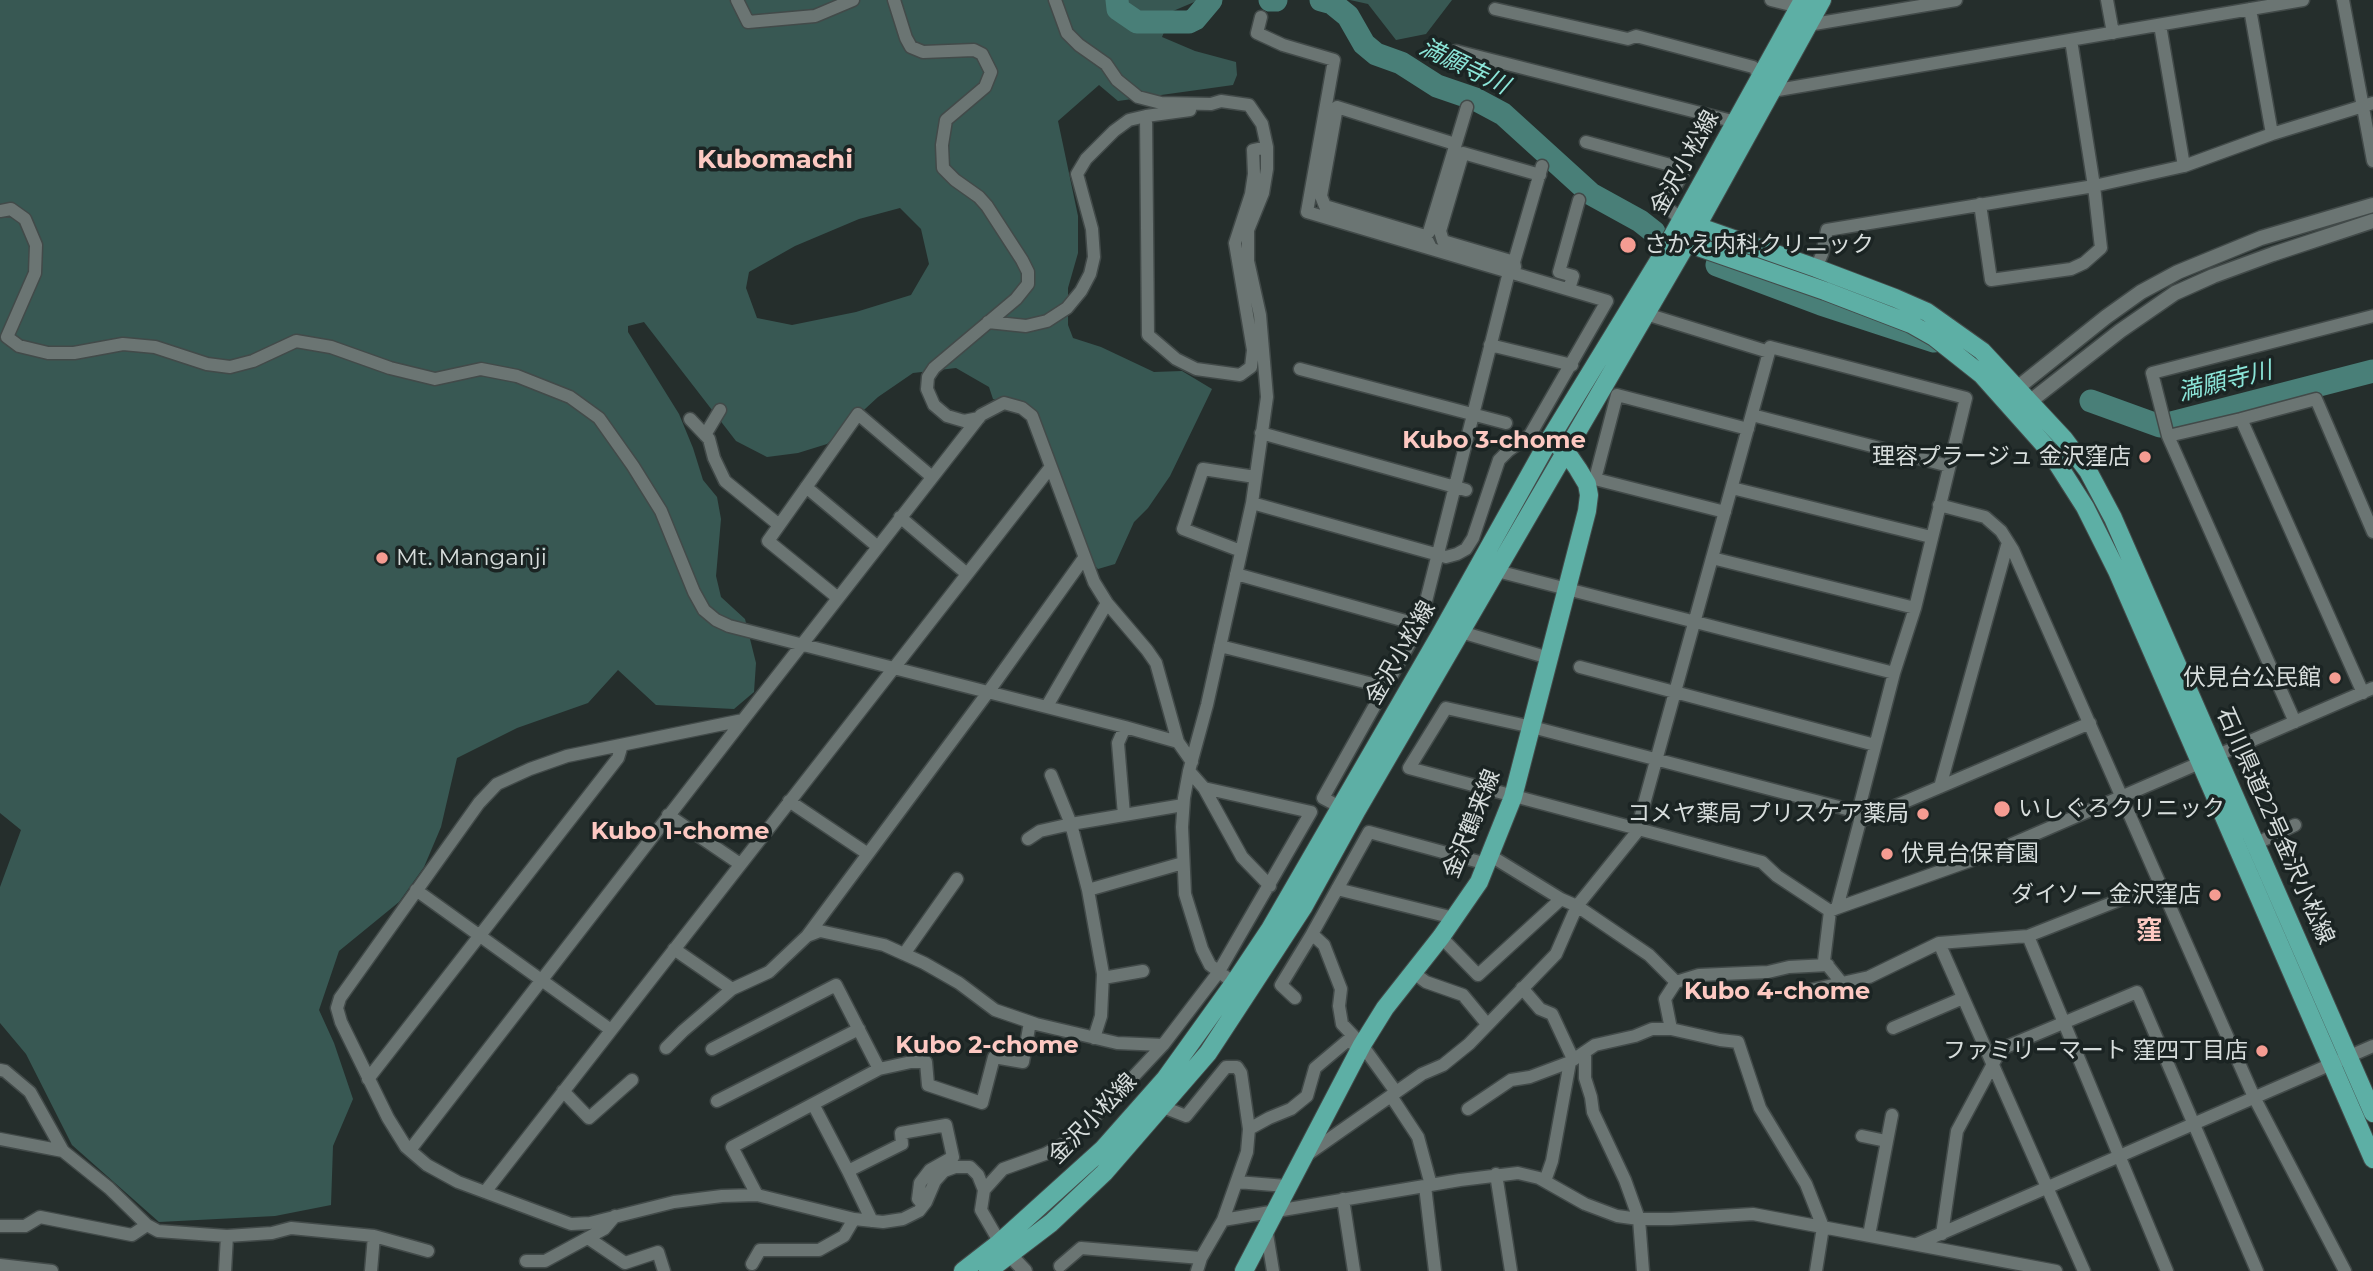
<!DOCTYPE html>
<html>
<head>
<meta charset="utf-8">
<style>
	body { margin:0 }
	canvas { display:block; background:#252e2c }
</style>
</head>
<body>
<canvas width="2373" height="1271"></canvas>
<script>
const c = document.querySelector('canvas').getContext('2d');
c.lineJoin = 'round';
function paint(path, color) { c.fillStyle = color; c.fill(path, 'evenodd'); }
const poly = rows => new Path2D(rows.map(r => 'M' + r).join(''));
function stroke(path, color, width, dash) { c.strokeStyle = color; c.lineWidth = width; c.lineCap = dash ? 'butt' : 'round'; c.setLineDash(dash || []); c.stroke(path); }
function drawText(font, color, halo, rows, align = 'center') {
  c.font = font + ' Montserrat,"Noto Sans JP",sans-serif'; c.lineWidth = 7; c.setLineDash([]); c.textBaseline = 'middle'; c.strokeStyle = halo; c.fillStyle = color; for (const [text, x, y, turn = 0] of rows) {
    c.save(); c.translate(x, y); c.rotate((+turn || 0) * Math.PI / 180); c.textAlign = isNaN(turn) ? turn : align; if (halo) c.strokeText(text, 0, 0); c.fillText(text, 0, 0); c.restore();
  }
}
const green = poly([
	[0,0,1199,0,1173,11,1162,37,1195,51,1236,62,1237,75,1233,85,1118,101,1099,85,1058,121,1078,216,1078,253,1068,288,1068,325,1073,338,1101,347,1154,372,1182,371,1212,389,1170,476,1148,508,1134,522,1115,564,1098,569,1092,563,1029,407,993,399,989,387,956,368,913,373,878,397,827,444,798,453,767,457,736,441,644,322,628,326,628,332,679,414,693,448,703,480,717,497,721,519,716,576,721,597,745,619,756,663,754,692,734,709,656,705,618,670,588,703,517,728,457,758,441,827,424,867,399,902,339,951,319,1010,334,1043,353,1099,333,1146,331,1205,275,1216,159,1222,72,1145,26,1054,0,1023,0,887,21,830,0,813],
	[900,208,921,229,929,264,911,295,856,312,792,325,757,318,746,288,749,272,795,246,859,219],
	[1350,0,1452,0,1426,34,1396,40,1368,4]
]);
const river = poly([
	[1117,0,1118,9,1137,22,1189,22,1195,19,1211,0],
	[1270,0,1276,0],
	[1321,0,1332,3,1348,16,1364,44,1376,54,1401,63,1437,86,1475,99,1503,114,1591,194,1640,221,1654,232],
	[1717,265,1821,304,1934,341],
	[2091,401,2160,426,2373,371]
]);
const minor = poly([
	[737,0,748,22,815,16,853,0],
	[894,0,906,38,911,47,923,52,974,50,982,54,991,72,985,87,946,120,942,145,943,168,955,180,979,197,987,206,1022,260,1028,272,1028,284,1016,299,934,368,928,377,927,389,934,405,947,416,964,421,979,418],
	[1055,0,1067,33,1079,45,1106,64,1117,80,1138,97,1161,103,1211,104,1221,101,1249,105,1262,124,1267,147,1267,169,1263,193,1248,230,1248,261,1260,315,1267,397,1252,503,1207,705,1189,771,1184,798,1182,827,1185,894,1202,949,1210,965,1234,983],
	[1771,0,1799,7],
	[2107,0,2113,33],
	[2343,0,2373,161],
	[1495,9,1628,39,1636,36,1753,67,1761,76],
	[2250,9,2272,134],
	[1261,17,1257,33,1283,45,1334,60,1307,212,1607,301,1530,435],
	[1808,25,1956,0],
	[2160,25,2184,166],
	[1456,51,1736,122],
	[1772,91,2303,0],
	[1190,110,1146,116,1148,335,1176,359,1196,369,1240,375,1251,367,1253,350,1235,243,1251,194,1254,174,1253,150,1267,147],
	[1586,142,1685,169,1665,206,1682,220],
	[1980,204,1991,280,2071,269,2084,263,2101,248,2094,186,2071,40],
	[0,211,11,209,25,219,36,245,35,273,7,337,19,346,48,353,74,353,123,344,155,347,207,364,230,367,253,361,296,341,331,347,390,368,435,379,481,369,517,376,570,397,599,418,633,466,661,511,694,592,704,610,716,620,729,626,1125,727],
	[1425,236,1429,232,1467,107],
	[1431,248,1425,236,1325,206,1321,196,1337,107,1455,144],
	[1514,262,1443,241,1440,231,1463,153,1540,175],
	[1515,267,1514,262,1542,166],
	[1816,268,1822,254,1827,230,2094,186,2184,166,2272,134,2373,103],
	[1569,289,1573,276,1559,272,1579,200],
	[988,322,1026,326,1047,321,1067,308,1081,291,1090,274,1094,257,1092,229,1077,174,1086,159,1114,131,1129,120,1146,116],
	[1490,345,1572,365],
	[1769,352,1770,347,1966,398,1915,608,1894,673,1858,812,1860,821,1837,908,1830,911,1824,961,1841,982],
	[1300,369,1506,423],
	[1752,415,1949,466],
	[690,419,709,439,714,458,725,481,779,525],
	[1261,433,1466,490],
	[705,435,720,410],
	[2168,436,2241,419],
	[1595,479,1725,512],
	[1587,484,1595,479,1617,395,1748,429],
	[806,487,878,547],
	[1732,488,1931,537],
	[1252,503,1446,557,1457,554,1466,549,1473,538,1499,460,1508,451,1530,435,1548,442],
	[1939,505,1985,517,2001,531,2013,550,2160,884],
	[900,517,967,574],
	[1241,551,1183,529,1203,469,1255,477],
	[1712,558,1915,608],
	[1497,571,1894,673],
	[1236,574,1420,625],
	[838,598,768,541,858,414,932,477],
	[1461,632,1549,658],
	[1220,646,1385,687],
	[1580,667,1875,745],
	[2363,693,2241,419,2316,399,2373,532],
	[1047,706,1107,603],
	[2295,722,2168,436,2152,373,2373,316],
	[1051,775,1071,824,1088,890,1183,863],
	[1940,787,2008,542],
	[1204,788,1242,857,1270,886],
	[789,801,868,854],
	[1340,807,1323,798,1420,625,1509,272],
	[668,815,740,864],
	[1124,815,1118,743,1125,727,1178,742],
	[1860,821,2090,723],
	[1028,839,1040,831,1071,824,1183,805],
	[2255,844,2295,825],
	[1491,856,1561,899,1577,906,1649,955,1676,982,1665,999,1671,1029],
	[1337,889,1454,918],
	[416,890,611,1030],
	[1088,890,1103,974,1101,1016,1094,1038],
	[1837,908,1989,854,2373,688],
	[1830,911,1777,876,1762,862,1409,768,1446,708,1532,727,1858,812],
	[1312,934,1369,832,1487,864],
	[807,936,820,931,884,945,924,963,959,983,995,1010,1036,1024,1117,1043,1163,1045,1218,973,1311,812,1204,788,1189,771],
	[2028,936,2167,1271],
	[1441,937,1478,975,1561,899],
	[1939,943,2084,1271],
	[674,949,732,989],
	[904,954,957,879],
	[1414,973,1426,982,1463,995,1487,1024],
	[1103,978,1143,971],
	[1676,982,1699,975,1768,972,1789,967,1828,965],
	[1522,988,1540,1009,1552,1014,1573,1059],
	[1797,993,1869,977,1939,943,2028,936,2160,884,2254,1097,2345,1271],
	[1295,998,1281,985,1312,934,1324,945,1341,989,1339,1006,1342,1024,1362,1045,1396,1092],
	[1893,1028,1963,998],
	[666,1048,683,1031,732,989,769,972,807,936,989,691,1084,558],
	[712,1049,836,985,879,1069],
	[1585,1052,1585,1078,1591,1097,1593,1112,1625,1180,1639,1219,1643,1271],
	[0,1070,5,1071,30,1092,63,1151,109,1188,147,1225],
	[368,1079,618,758,622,745],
	[563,1091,589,1118,632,1080],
	[1391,1096,1418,1137,1431,1185],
	[717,1101,859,1029],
	[813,1104,848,1171],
	[1163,1107,1186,1116,1226,1067,1237,1067,1241,1073,1249,1129],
	[1468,1109,1511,1080,1530,1077,1570,1062,1595,1045,1635,1036,1652,1029,1671,1029,1720,1040,1738,1042,1760,1108,1806,1184,1823,1227,1816,1271],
	[1862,1136,1886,1141],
	[0,1139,63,1151],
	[410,1150,743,720],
	[1308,1154,1422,1074,1443,1065,1469,1044,1556,954,1577,906,1636,833,1769,352,1646,314],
	[1496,1174,1511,1271],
	[1545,1181,1552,1161,1570,1062],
	[1237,1182,1286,1186],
	[1425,1186,1435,1271],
	[984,1190,1003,1169,1045,1154,1067,1142,1105,1107,1163,1045],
	[485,1192,1050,468],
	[757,1195,732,1147,879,1069,911,1062,926,1062,928,1085,982,1103,994,1057,1023,1062,1030,1022],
	[1343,1199,1354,1271],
	[1223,1220,1460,1180,1518,1173,1539,1178,1585,1204,1617,1216,1639,1219,1671,1219,1753,1214,2056,1271],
	[872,1221,848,1171,902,1144,901,1133,946,1125,953,1157,930,1170,920,1183,918,1199,923,1205],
	[0,1226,25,1226,40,1217,132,1235,147,1225,158,1231,227,1236,272,1233,291,1228,374,1236],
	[1266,1228,1273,1271],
	[1942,1234,1957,1131,2001,1049,2137,992,2257,1271],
	[1869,1235,1892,1115],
	[588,1238,625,1263,658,1252,664,1271],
	[1917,1244,2373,1046],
	[1003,1248,981,1210,984,1190,978,1175,970,1167,955,1167,944,1171,935,1181,926,1202,919,1211,903,1219,883,1222,854,1219,757,1195,722,1196,674,1202,590,1223,571,1224,458,1182,427,1165,406,1147,388,1118,341,1022,337,1008,340,998,479,803,497,784,530,769,567,756,743,720,981,415,1004,403,1022,408,1032,416,1094,582,1107,603,1147,650,1156,663,1178,742,1192,762],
	[526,1261,545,1261,604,1229,615,1216],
	[752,1264,760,1250,819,1250,844,1236,854,1219],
	[0,1265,52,1271],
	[1060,1266,1081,1248,1201,1258],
	[225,1271,227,1236],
	[371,1271,374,1236,428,1251],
	[1197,1271,1201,1258,1223,1220,1247,1152,1249,1129,1269,1118,1291,1109,1307,1096,1315,1068,1347,1041,1361,1047]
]);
const tertiary = poly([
	[2011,393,2106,317,2141,292,2178,272,2261,238,2373,205],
	[2023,407,2120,331,2175,293,2213,276,2273,254,2373,221],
	[1010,1255,1025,1271]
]);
const primary = poly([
	[1688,223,1816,268,1895,298,1927,312,1982,351,2064,439,2088,471,2113,518,2373,1113],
	[1678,240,1825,291,1911,324,1934,337,1982,375,2048,449,2085,507,2117,571,2373,1159],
	[963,1271,999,1243,1103,1149,1165,1079,1234,983,1270,929,1440,635,1548,442,1658,262,1803,0],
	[988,1271,1051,1223,1104,1173,1208,1053,1248,992,1304,906,1357,810,1697,226,1822,0],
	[1244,1271,1362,1045,1385,1008,1441,937,1479,882,1513,797,1587,511,1589,495,1587,484,1578,469,1565,450,1558,446]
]);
const markers = [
	[1628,245,9,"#f59c92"],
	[2145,457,7,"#f59c92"],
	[382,558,7,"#f59c92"],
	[2335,678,7,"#f59c92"],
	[2002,809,9,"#f59c92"],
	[1923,814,7,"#f59c92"],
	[1887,854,7,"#f59c92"],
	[2215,895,7,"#f59c92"],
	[2262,1051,7,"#f59c92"]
];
const streetNames = [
	["金沢小松線",1685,163,-61],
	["金沢小松線",1401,653,-60],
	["金沢鶴来線",1472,824,-68],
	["石川県道22号金沢小松線",2275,826,66],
	["金沢小松線",1093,1119,-46]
];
const poiNames = [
	["さかえ内科クリニック",1644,245,"left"],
	["理容プラージュ 金沢窪店",2131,457],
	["Mt. Manganji",396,558,"left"],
	["伏見台公民館",2321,678],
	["いしぐろクリニック",2018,809,"left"],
	["コメヤ薬局 プリスケア薬局",1909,814],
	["伏見台保育園",1901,854,"left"],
	["ダイソー 金沢窪店",2201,895],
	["ファミリーマート 窪四丁目店",2248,1051]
];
const waterNames = [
	["満願寺川",1464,67,26],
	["満願寺川",2225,382,-14]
];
const neighbourhoodNames = [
	["Kubo 3-chome",1494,441],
	["Kubo 1-chome",680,832],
	["Kubo 4-chome",1777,992],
	["Kubo 2-chome",987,1046]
];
const quarterNames = [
	["Kubomachi",775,160],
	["窪",2149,931]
];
paint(green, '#385853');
stroke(river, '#497f78', 23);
stroke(minor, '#424a49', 15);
stroke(tertiary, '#424a49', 17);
stroke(primary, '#424a49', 20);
stroke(minor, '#6b7573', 12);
stroke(tertiary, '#6b7573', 14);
stroke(primary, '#5dafa5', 18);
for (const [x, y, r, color] of markers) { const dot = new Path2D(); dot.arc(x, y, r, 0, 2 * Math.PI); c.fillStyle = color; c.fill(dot); stroke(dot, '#1b2423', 2.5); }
drawText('23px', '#d7dddc', '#1b2423', streetNames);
drawText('23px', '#d7dddc', '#1b2423', poiNames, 'right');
drawText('italic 24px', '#8be5d8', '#1b2423', waterNames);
drawText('bold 24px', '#fdc9c2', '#1b2423', neighbourhoodNames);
drawText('bold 26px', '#fdc9c2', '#1b2423', quarterNames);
</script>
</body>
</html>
